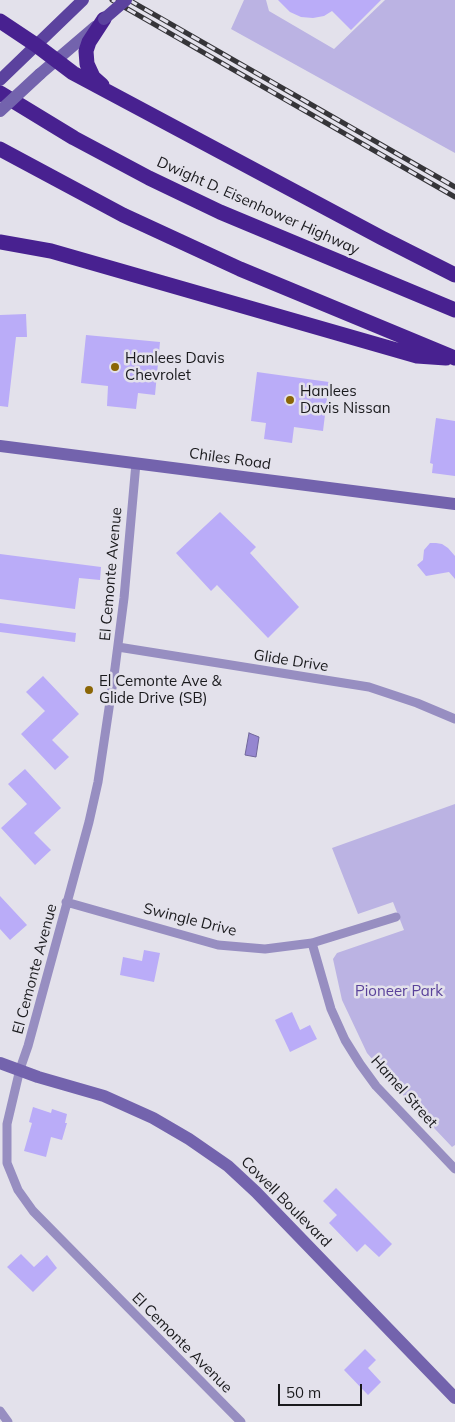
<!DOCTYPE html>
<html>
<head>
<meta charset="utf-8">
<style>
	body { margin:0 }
	#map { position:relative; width:455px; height:1422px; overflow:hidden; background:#e3e1eb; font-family:Mulish,sans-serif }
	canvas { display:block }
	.scale { position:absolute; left:278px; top:1384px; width:84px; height:22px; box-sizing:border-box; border:2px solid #1a1a1d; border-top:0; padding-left:6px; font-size:15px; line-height:18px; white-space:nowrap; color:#1a1a1d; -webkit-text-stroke:4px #e3e1eb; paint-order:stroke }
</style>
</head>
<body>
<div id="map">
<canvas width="455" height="1422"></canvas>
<div class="scale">50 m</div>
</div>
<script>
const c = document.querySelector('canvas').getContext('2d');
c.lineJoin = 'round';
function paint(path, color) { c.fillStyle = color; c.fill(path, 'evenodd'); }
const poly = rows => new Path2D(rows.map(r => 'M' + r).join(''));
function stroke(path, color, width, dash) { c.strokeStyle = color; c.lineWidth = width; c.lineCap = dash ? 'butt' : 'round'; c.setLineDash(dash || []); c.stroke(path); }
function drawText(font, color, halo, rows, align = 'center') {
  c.font = font + ' Mulish,sans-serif'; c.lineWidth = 5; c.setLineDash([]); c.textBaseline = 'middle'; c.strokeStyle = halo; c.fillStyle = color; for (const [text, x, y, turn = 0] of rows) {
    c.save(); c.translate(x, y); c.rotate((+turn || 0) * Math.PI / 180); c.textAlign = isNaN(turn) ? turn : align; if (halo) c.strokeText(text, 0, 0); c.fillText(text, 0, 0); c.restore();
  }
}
const green = poly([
	[244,0,266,0,269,11,334,49,385,0,455,0,455,153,231,29],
	[455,804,455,1145,452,1147,400,1092,367,1053,342,1000,333,959,337,953,404,930,393,902,358,914,332,848]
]);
const water = poly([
	[249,733,259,737,256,757,245,755,249,733]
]);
const building = poly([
	[278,0,381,0,351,30,332,11,324,16,313,18,301,17,290,12],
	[26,314,27,337,16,337,8,407,0,406,0,315],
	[86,335,160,342,155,395,138,393,136,409,107,406,108,386,81,383],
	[257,372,329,382,323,431,294,427,292,443,264,439,266,423,251,421],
	[436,418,455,421,455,476,432,473,433,464,430,463],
	[220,512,256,547,250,553,299,607,268,638,217,585,211,591,176,553],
	[430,543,436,543,442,544,448,548,455,556,455,579,449,572,426,576,417,565,423,560,424,550],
	[0,554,101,567,100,580,79,578,75,609,0,599],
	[0,623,76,633,75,642,0,632],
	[43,676,79,714,52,740,69,757,55,770,21,734,45,711,26,692],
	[25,769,61,808,34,833,51,850,35,865,1,828,27,804,8,784],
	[0,896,27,925,10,940,0,929],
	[144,950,160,953,154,982,120,975,123,957,142,961],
	[292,1012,300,1030,310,1025,317,1039,290,1052,275,1020],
	[33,1107,51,1113,52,1109,67,1114,65,1123,67,1123,62,1140,51,1137,46,1157,24,1151,32,1123,29,1122],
	[336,1188,392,1244,379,1257,365,1244,357,1252,329,1223,337,1215,323,1201],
	[21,1254,34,1267,47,1255,57,1268,33,1292,7,1267],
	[365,1349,376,1360,368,1368,381,1382,368,1395,344,1370]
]);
const street = poly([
	[136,463,124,598,115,668,98,782,89,822,28,1046,20,1069,7,1124,7,1163,18,1190,33,1211,241,1422],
	[118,647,369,687,417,703,455,719],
	[66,902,218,945,265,949,312,943,396,917],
	[312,943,331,1009,345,1040,360,1064,376,1086,455,1169],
	[0,1411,8,1422]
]);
const secondary = poly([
	[40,74,95,27],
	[0,446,455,504],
	[0,1063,38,1077,104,1096,153,1118,189,1139,228,1166,256,1192,455,1398]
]);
const primary = poly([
	[0,80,83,0]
]);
const highway = poly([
	[0,21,36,45,73,73,382,238,455,275],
	[102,85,93,77,87,64,86,51,89,42,104,19],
	[0,93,74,138,149,178,220,212,455,310],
	[0,149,123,215,240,269,455,358],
	[0,242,51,251,417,356,446,358]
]);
const rail = poly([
	[112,0,455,197],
	[129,0,455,187]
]);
const secondaryBridge = poly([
	[0,111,40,74]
]);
const primaryBridge = poly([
	[104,19,126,0]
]);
const markers = [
	[115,367,5,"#8b6606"],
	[290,400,5,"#8b6606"],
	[89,690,5,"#8b6606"]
];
const streetNames = [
	["Dwight D. Eisenhower Highway",258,206,24],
	["Chiles Road",230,459,8],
	["El Cemonte Avenue",111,574,-85],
	["Glide Drive",291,661,9],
	["Swingle Drive",190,920,14],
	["El Cemonte Avenue",35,969,-75],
	["Hamel Street",404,1092,48],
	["Cowell Boulevard",286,1202,45],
	["El Cemonte Avenue",182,1343,45]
];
const poiNames = [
	["Hanlees Davis",125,358],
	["Chevrolet",125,375],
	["Hanlees",300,391],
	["Davis Nissan",300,408],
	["El Cemonte Ave &",99,681],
	["Glide Drive (SB)",99,698]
];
const parkNames = [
	["Pioneer Park",399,991]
];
paint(green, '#bbb3e3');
paint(water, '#9586d0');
stroke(water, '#70669a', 1);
paint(building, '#baacf8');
stroke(street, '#978ec1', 9);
stroke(secondary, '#7363ad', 12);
stroke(primary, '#5b429e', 12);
stroke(highway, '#482190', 15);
stroke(rail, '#363539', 5);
stroke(rail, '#e3e1eb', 3, [9]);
stroke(secondaryBridge, '#7363ad', 12);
stroke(primaryBridge, '#5b429e', 12);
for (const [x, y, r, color] of markers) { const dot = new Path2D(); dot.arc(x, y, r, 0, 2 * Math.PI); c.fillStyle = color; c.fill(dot); stroke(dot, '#e3e1eb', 2); }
drawText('15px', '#1a1a1d', '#e3e1eb', streetNames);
drawText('15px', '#1a1a1d', '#e3e1eb', poiNames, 'left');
drawText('15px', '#5a429a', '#e3e1eb', parkNames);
</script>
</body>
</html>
